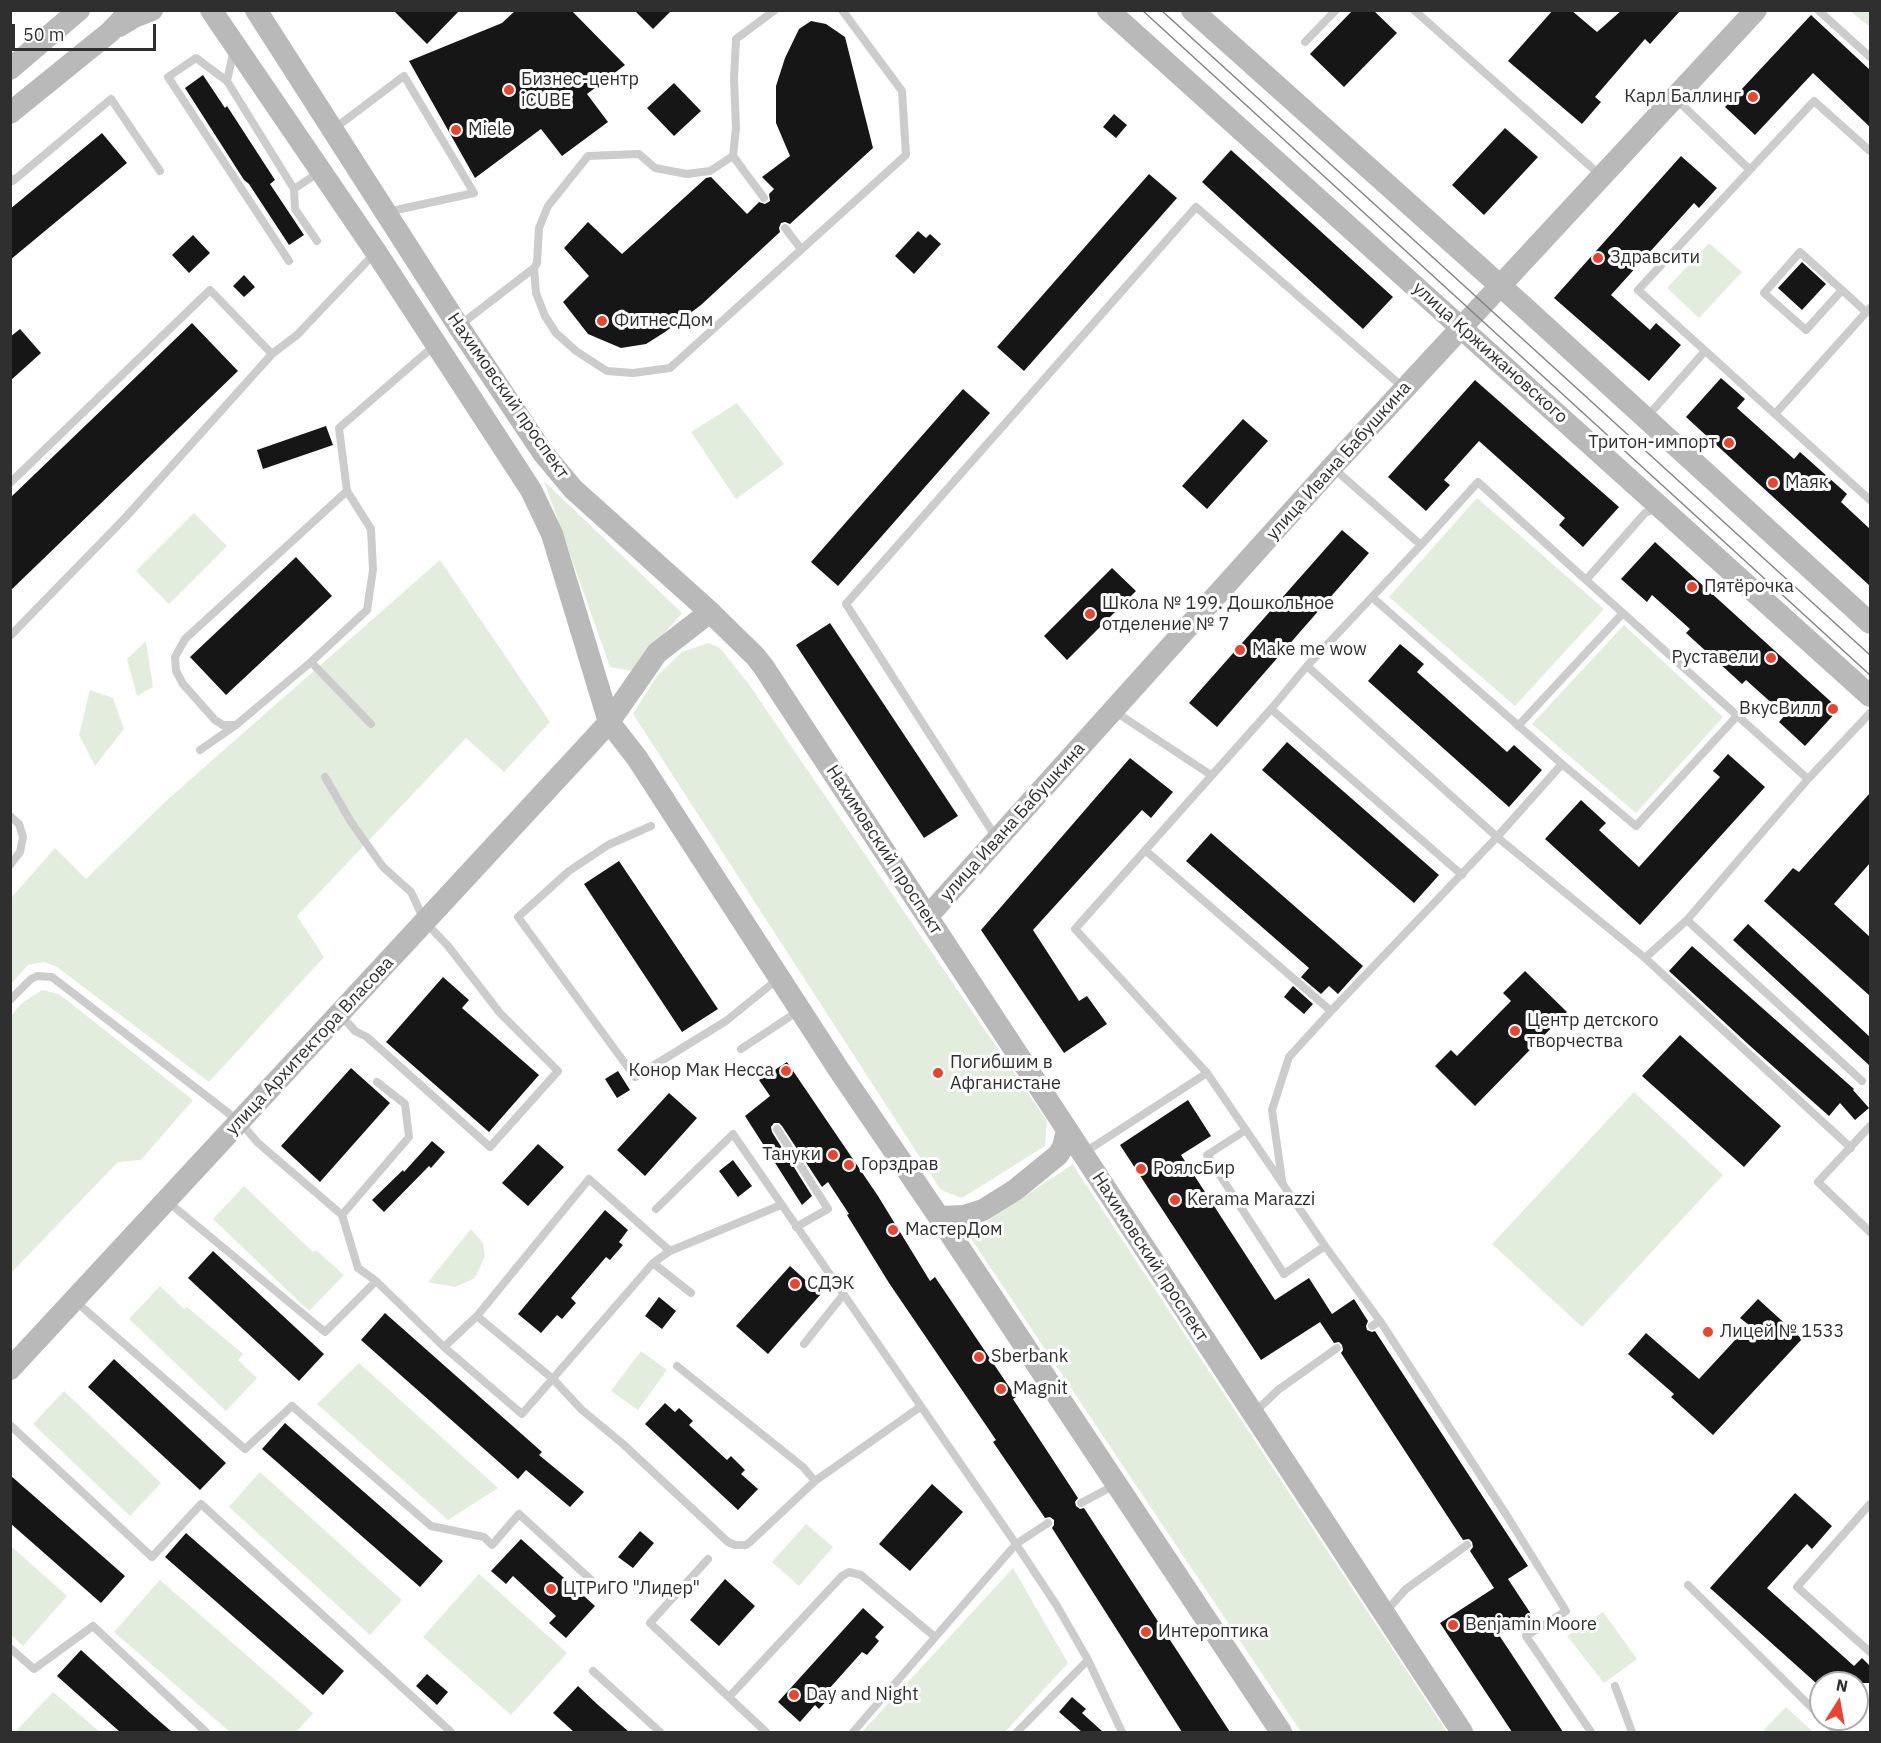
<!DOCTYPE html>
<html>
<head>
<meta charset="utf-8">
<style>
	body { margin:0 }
	#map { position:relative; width:1881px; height:1743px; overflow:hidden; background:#fff; font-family:"IBM Plex Sans",sans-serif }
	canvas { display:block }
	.frame { position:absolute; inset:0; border:12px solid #2f2f2f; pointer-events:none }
	.north { position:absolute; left:1809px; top:1671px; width:60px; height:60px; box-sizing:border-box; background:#fff; border:2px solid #acacac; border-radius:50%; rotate:11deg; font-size:16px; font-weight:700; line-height:24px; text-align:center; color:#2f2f2f }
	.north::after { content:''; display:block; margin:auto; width:21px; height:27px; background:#e84430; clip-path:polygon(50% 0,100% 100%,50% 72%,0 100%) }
	.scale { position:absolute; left:12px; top:24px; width:144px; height:27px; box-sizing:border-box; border:3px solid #2f2f2f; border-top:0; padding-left:8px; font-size:18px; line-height:21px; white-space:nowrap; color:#2f2f2f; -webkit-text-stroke:4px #fff; paint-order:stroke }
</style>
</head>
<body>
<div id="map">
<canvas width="1881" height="1743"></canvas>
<div class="frame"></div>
<div class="north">N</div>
<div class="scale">50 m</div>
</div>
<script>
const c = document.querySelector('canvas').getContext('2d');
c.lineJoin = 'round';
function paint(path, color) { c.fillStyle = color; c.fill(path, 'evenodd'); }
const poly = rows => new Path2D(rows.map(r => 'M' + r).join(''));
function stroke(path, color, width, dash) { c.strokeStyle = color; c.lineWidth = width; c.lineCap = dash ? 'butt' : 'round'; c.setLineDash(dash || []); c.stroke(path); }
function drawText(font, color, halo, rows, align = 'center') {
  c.font = font + ' "IBM Plex Sans",sans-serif'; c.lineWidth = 6; c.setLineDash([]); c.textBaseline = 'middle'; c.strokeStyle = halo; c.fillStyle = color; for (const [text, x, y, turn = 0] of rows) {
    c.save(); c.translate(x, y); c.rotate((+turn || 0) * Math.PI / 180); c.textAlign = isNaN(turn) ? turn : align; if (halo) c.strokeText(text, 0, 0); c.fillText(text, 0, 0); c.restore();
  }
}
const green = poly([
	[1850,11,1870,11,1870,27],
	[1709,243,1742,272,1699,318,1667,288],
	[737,403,784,464,736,499,691,432],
	[544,481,682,613,632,671,610,667],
	[1477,498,1604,609,1515,706,1389,597],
	[194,513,227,546,169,604,136,571],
	[440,560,550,722,504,772,466,738,297,916,324,957,209,1082,57,967,44,962,28,965,11,984,11,898,55,848,86,879,167,800],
	[1624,625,1723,717,1636,813,1532,724],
	[146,641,153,687,137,696,127,659],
	[708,643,720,648,748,683,1047,1121,1045,1146,962,1198,941,1190,633,714,657,676,682,652],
	[90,690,113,698,124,729,95,766,79,735],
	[42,990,59,994,193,1100,141,1160,118,1162,11,1273,11,1016,21,1004],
	[1634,1092,1723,1175,1582,1327,1492,1244],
	[1073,1164,1077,1171,1447,1732,1301,1732,968,1234],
	[244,1186,313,1252,316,1250,344,1275,309,1311,213,1219],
	[471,1229,483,1243,485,1256,475,1278,455,1287,428,1282],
	[160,1286,184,1309,187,1307,243,1354,238,1360,257,1378,226,1411,129,1319],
	[641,1351,667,1370,638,1410,611,1391],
	[359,1363,498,1488,448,1520,317,1404],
	[64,1391,161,1483,130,1516,33,1424],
	[260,1472,402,1600,370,1635,229,1507],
	[806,1524,833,1547,799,1586,772,1562],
	[10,1545,67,1596,23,1646,11,1635],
	[1013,1568,1068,1663,1005,1732,862,1732],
	[479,1574,567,1653,511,1715,423,1637],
	[160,1580,313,1713,296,1732,230,1732,114,1632],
	[1603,1612,1637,1659,1604,1683,1567,1636],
	[53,1692,100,1732,15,1732],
	[1786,1707,1813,1732,1762,1732]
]);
const building = poly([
	[393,10,460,10,427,44],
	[516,10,571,10,625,65,587,94,608,122,562,156,541,129,475,178,409,61,502,23],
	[634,10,672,10,653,29],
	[1353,10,1373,10,1397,33,1344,87,1310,54],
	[1553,10,1571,10,1597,32,1622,10,1681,10,1650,44,1645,39,1595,97,1601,102,1582,124,1508,61],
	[1811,15,1870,70,1870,127,1813,73,1755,135,1725,107],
	[811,21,826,24,845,37,873,148,790,224,785,222,781,223,779,228,780,232,701,305,665,332,646,344,621,348,588,334,563,302,589,276,564,248,588,222,622,254,706,178,711,177,747,214,759,202,765,204,770,201,769,194,774,189,762,177,790,156,776,123,776,86,785,58,799,29],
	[203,75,225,108,227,106,275,180,270,184,304,235,289,245,249,184,244,180,185,88],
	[674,83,701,111,674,136,647,108],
	[1114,114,1127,125,1116,138,1103,127],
	[1505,128,1538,157,1484,215,1452,185],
	[102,133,127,163,10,260,10,209],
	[1231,150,1393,297,1363,329,1202,182],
	[1681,156,1717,188,1699,208,1694,203,1611,295,1650,330,1656,323,1681,345,1649,381,1554,298],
	[1149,174,1177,198,1024,371,997,347],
	[918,231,926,238,930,234,941,244,914,274,895,256],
	[193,235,210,253,189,273,172,255],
	[1802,262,1826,284,1802,310,1778,288],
	[244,275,255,287,244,297,233,286],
	[192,323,238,371,10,591,10,498],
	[20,329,41,353,10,381,10,337],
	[1721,378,1745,399,1737,408,1794,459,1800,452,1847,494,1841,502,1870,529,1870,586,1686,417],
	[1475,380,1619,507,1583,547,1559,525,1565,518,1479,441,1444,480,1450,485,1426,511,1388,477],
	[963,389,990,413,838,586,811,562],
	[1243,419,1268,441,1207,509,1182,486],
	[326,426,333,445,263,469,257,450],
	[1342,530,1369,553,1217,727,1189,703],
	[1655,542,1839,709,1805,746,1779,722,1785,715,1746,680,1742,684,1686,633,1690,629,1652,595,1647,602,1621,579],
	[296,557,332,596,226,695,190,657],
	[1112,568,1136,591,1067,660,1044,636],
	[830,623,958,816,924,838,796,645],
	[1400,644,1424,664,1417,672,1507,752,1514,745,1542,770,1509,807,1368,681],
	[1287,742,1439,875,1414,903,1262,770],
	[1728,754,1765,787,1640,925,1545,839,1581,800,1606,823,1599,830,1639,867,1720,777,1713,771],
	[1130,758,1173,792,1151,818,1142,810,1033,930,1079,1001,1087,996,1107,1024,1064,1053,981,930],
	[1870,793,1870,863,1834,904,1870,937,1870,996,1764,901,1793,868,1799,872],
	[1211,833,1363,966,1338,994,1329,986,1321,994,1301,977,1309,968,1186,861],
	[619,861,718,1009,682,1032,584,884],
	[1748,924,1870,1037,1870,1066,1733,940],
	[1692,946,1854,1089,1853,1090,1869,1108,1855,1120,1840,1103,1829,1116,1749,1045,1669,971],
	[1525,971,1567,1012,1475,1106,1435,1066,1451,1050,1457,1056,1511,1001,1503,993],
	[443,977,469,1000,462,1008,539,1075,489,1132,386,1042],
	[1293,986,1313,1004,1304,1014,1284,997],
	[1680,1035,1781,1126,1744,1167,1642,1076],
	[787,1062,878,1196,930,1281,935,1277,1016,1397,1013,1399,1078,1498,1075,1502,1076,1506,1080,1509,1084,1508,1230,1732,1182,1732,1052,1528,1054,1525,1054,1520,1050,1517,1045,1518,993,1442,996,1440,889,1283,847,1215,849,1214,828,1182,822,1187,782,1126,779,1123,774,1123,771,1127,772,1132,812,1196,802,1205,745,1116,770,1096,759,1080],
	[351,1068,390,1103,320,1182,281,1146],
	[618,1071,630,1090,617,1098,605,1079],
	[669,1093,697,1118,645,1176,617,1150],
	[1188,1100,1211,1136,1181,1155,1275,1300,1309,1278,1332,1314,1354,1299,1368,1321,1366,1326,1367,1330,1372,1332,1375,1331,1528,1566,1508,1579,1531,1614,1499,1635,1563,1732,1512,1732,1440,1623,1494,1588,1470,1551,1473,1547,1472,1542,1469,1539,1463,1540,1341,1353,1343,1350,1342,1345,1339,1342,1334,1343,1320,1322,1331,1315,1261,1360,1120,1145],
	[432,1141,445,1152,431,1168,429,1166,384,1212,372,1200,403,1170,404,1172],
	[538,1144,564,1167,528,1206,502,1183],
	[733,1160,752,1186,738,1197,719,1171],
	[605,1210,628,1230,619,1242,623,1245,610,1260,606,1257,571,1298,576,1303,562,1319,557,1315,541,1333,518,1314],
	[213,1251,324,1354,299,1381,188,1278],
	[790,1266,821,1294,768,1354,736,1326],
	[659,1297,676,1311,662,1329,645,1316],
	[1758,1299,1802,1339,1713,1435,1671,1397,1674,1394,1628,1354,1646,1333,1699,1379,1749,1325,1740,1318],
	[385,1313,542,1452,539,1455,584,1492,570,1507,526,1470,518,1479,361,1340],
	[114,1359,226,1463,200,1490,88,1387],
	[665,1403,675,1412,679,1408,693,1421,689,1425,727,1460,731,1456,745,1470,741,1474,758,1489,738,1510,645,1424],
	[285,1423,443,1561,420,1587,262,1449],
	[10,1475,125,1576,101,1603,10,1523],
	[932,1484,963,1512,910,1571,879,1544],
	[1795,1493,1832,1526,1812,1549,1807,1544,1767,1588,1854,1666,1862,1658,1870,1666,1870,1683,1816,1683,1710,1588],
	[640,1531,654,1543,633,1568,618,1557],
	[186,1533,344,1671,323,1695,165,1557],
	[521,1539,595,1606,566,1638,549,1623,556,1616,513,1576,506,1584,491,1571],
	[725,1579,755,1606,719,1646,690,1620],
	[863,1608,884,1627,875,1637,879,1641,867,1655,862,1652,828,1690,833,1694,819,1709,815,1705,800,1722,778,1702],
	[81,1650,149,1712,172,1732,120,1732,57,1676],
	[427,1674,448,1692,437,1705,416,1686],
	[578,1686,597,1704,629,1732,574,1732,553,1713],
	[1072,1697,1086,1709,1082,1713,1103,1732,1082,1732,1059,1712]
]);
const lane = poly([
	[1414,10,1600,175],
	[1818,10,1870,57],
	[1305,42,1336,10],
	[227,81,234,49],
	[1675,98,1750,170],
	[335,128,404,76,474,193,387,212],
	[1870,151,1814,101,1638,290,1870,500],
	[733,156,764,198],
	[10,178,13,181,111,99,160,171],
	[294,189,321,171],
	[785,228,801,249],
	[289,261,168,77,196,58,227,81,294,189,295,209,317,241],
	[534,268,536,293,545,316,556,333,576,351,607,371,633,373,670,368,906,155,902,91,842,10],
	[1842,290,1806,330,1764,293,1800,252,1842,290,1866,312],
	[460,325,534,268,537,263,539,228,548,206,588,156,639,154,655,168,687,174,710,171,733,156,736,128,734,78,736,39,775,10],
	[1775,414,1870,308],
	[1646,418,1705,351],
	[10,483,210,290,272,354],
	[347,491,185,639,175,657,176,671,183,684,215,720,223,725,236,725,311,662,367,610,373,570,371,529,347,491,339,428,435,345],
	[1421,545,1478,482,1586,580,1645,513,1657,508],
	[1586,580,1808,779],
	[1373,598,1562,764],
	[10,636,125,518,272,354,297,335,374,254],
	[311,662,371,724],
	[1307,666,1497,837,1331,1011],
	[1271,709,1462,875],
	[1114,711,1211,775],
	[1737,716,1636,826,1562,764,1497,837,1645,958,1851,1148],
	[1518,726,1623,613],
	[200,750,236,725],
	[325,777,351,822,383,867,411,892,425,922,448,946,500,1013,558,1071,490,1147,367,1037,355,1031,340,1014],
	[10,816,19,824,23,837,20,852,10,865],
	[651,826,608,845,569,871,518,917,635,1077,726,1021,779,978],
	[997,839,846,604,1196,207,1405,389],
	[1145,850,1331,1011,1289,1057,1272,1110,1282,1180],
	[1687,920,1862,1081],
	[1645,958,1687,920,1808,779,1870,713],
	[10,1000,31,979,37,976,52,977,240,1122,258,1143,342,1215,409,1137,405,1104,377,1082],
	[741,1049,800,1010],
	[1207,1073,1075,929,1271,709,1307,666,1421,545,1332,467],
	[1870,1126,1818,1182,1870,1232],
	[777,1129,828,1209,796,1227],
	[1246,1130,1207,1155,1284,1274,1325,1246],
	[1085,1152,1207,1073,1325,1246,1380,1321,1509,1519,1566,1611,1526,1636,1591,1732],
	[167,1201,325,1332,376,1281,444,1347,477,1316,589,1179,670,1251,781,1205],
	[656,1209,733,1134,1016,1544,853,1732],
	[342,1215,358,1268,376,1281],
	[653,1263,691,1293],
	[74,1300,245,1449,292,1406,431,1526,484,1537,492,1545,519,1514,601,1589],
	[477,1316,553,1379,582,1410,623,1444,728,1542,735,1545,746,1545,750,1542,815,1481,920,1407],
	[1372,1326,1380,1321],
	[804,1344,843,1295],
	[444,1347,522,1414,653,1263,670,1251],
	[677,1366,803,1467,815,1481],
	[1255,1412,1278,1390,1337,1348],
	[10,1425,152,1557,201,1504,451,1732],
	[1081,1503,1115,1485],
	[1870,1504,1797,1587,1870,1652],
	[1048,1523,1016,1544,1057,1606,1088,1660,1122,1732],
	[708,1559,650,1623,766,1732],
	[1688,1585,1821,1717],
	[1386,1611,1406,1589,1467,1545],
	[10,1648,34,1669,93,1626,206,1732],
	[593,1671,660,1732],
	[1615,1686,1632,1732],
	[729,1697,842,1576,849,1572,861,1575,935,1637],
	[1823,1719,1837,1732],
	[1017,1732,1088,1660]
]);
const secondary = poly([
	[211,10,376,252,531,490,552,534,609,722,637,758,839,1070,939,1217,1281,1732],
	[256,10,459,327,543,453,573,489,710,612,755,656,763,666,1462,1732],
	[1108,10,1870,696],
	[1192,10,1524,307,1870,623],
	[119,26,134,17,152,10],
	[10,69,79,10],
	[10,113,110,32,131,10],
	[928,916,1332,467,1756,10],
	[939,1217,964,1216,983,1210,1015,1190,1058,1155,1063,1147,1067,1130],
	[10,1369,592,741,609,722,657,653,710,612]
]);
const tram = poly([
	[1142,10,1870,675],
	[1161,10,1870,655]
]);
const markers = [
	[509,90,6,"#e84430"],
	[1753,97,6,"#e84430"],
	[456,130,6,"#e84430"],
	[1598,258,6,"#e84430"],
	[602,321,6,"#e84430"],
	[1729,443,6,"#e84430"],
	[1773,483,6,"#e84430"],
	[1692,587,6,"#e84430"],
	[1090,614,6,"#e84430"],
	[1240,650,6,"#e84430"],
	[1771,658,6,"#e84430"],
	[1833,709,6,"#e84430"],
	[1515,1031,6,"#e84430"],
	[786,1071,6,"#e84430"],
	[938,1073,6,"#e84430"],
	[833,1155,6,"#e84430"],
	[849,1165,6,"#e84430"],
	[1141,1169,6,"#e84430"],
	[1175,1200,6,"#e84430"],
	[893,1230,6,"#e84430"],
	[795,1284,6,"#e84430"],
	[1708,1332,6,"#e84430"],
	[979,1357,6,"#e84430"],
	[1001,1389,6,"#e84430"],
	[551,1589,6,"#e84430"],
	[1453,1625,6,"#e84430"],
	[1146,1632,6,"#e84430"],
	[794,1695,6,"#e84430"]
];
const poiNames = [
	["Бизнес-центр",521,80],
	["iCUBE",521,101],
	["Карл Баллинг",1741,97,"right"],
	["Miele",468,130],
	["Здравсити",1610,258],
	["ФитнесДом",614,321],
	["Тритон-импорт",1717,443,"right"],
	["Маяк",1785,483],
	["Пятёрочка",1704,587],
	["Школа № 199. Дошкольное",1102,604],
	["отделение № 7",1102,625],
	["Make me wow",1252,650],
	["Руставели",1759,658,"right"],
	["ВкусВилл",1821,709,"right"],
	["Центр детского",1527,1021],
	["творчества",1527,1042],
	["Погибшим в",950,1063],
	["Афганистане",950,1084],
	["Конор Мак Несса",774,1071,"right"],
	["Тануки",821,1155,"right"],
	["Горздрав",861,1165],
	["РоялсБир",1153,1169],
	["Kerama Marazzi",1187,1200],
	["МастерДом",905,1230],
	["СДЭК",807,1284],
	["Лицей № 1533",1720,1332],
	["Sberbank",991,1357],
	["Magnit",1013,1389],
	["ЦТРиГО \"Лидер\"",563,1589],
	["Benjamin Moore",1465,1625],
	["Интероптика",1158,1632],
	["Day and Night",806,1695]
];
const streetNames = [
	["улица Кржижановского",1490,353,42],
	["Нахимовский проспект",508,396,55],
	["улица Ивана Бабушкина",1339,461,-48],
	["улица Ивана Бабушкина",1013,822,-48],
	["Нахимовский проспект",884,850,57],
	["улица Архитектора Власова",310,1046,-47],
	["Нахимовский проспект",1150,1257,57]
];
paint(green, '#e3eddd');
paint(building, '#161616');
stroke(lane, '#ccc', 8);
stroke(secondary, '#b9b9b9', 22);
stroke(tram, '#848484', 1.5);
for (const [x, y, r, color] of markers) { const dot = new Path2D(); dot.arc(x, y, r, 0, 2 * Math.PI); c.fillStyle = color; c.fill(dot); stroke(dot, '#fff', 2); }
drawText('18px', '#2f2f2f', '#fff', poiNames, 'left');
drawText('18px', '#2f2f2f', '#fff', streetNames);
</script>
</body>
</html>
